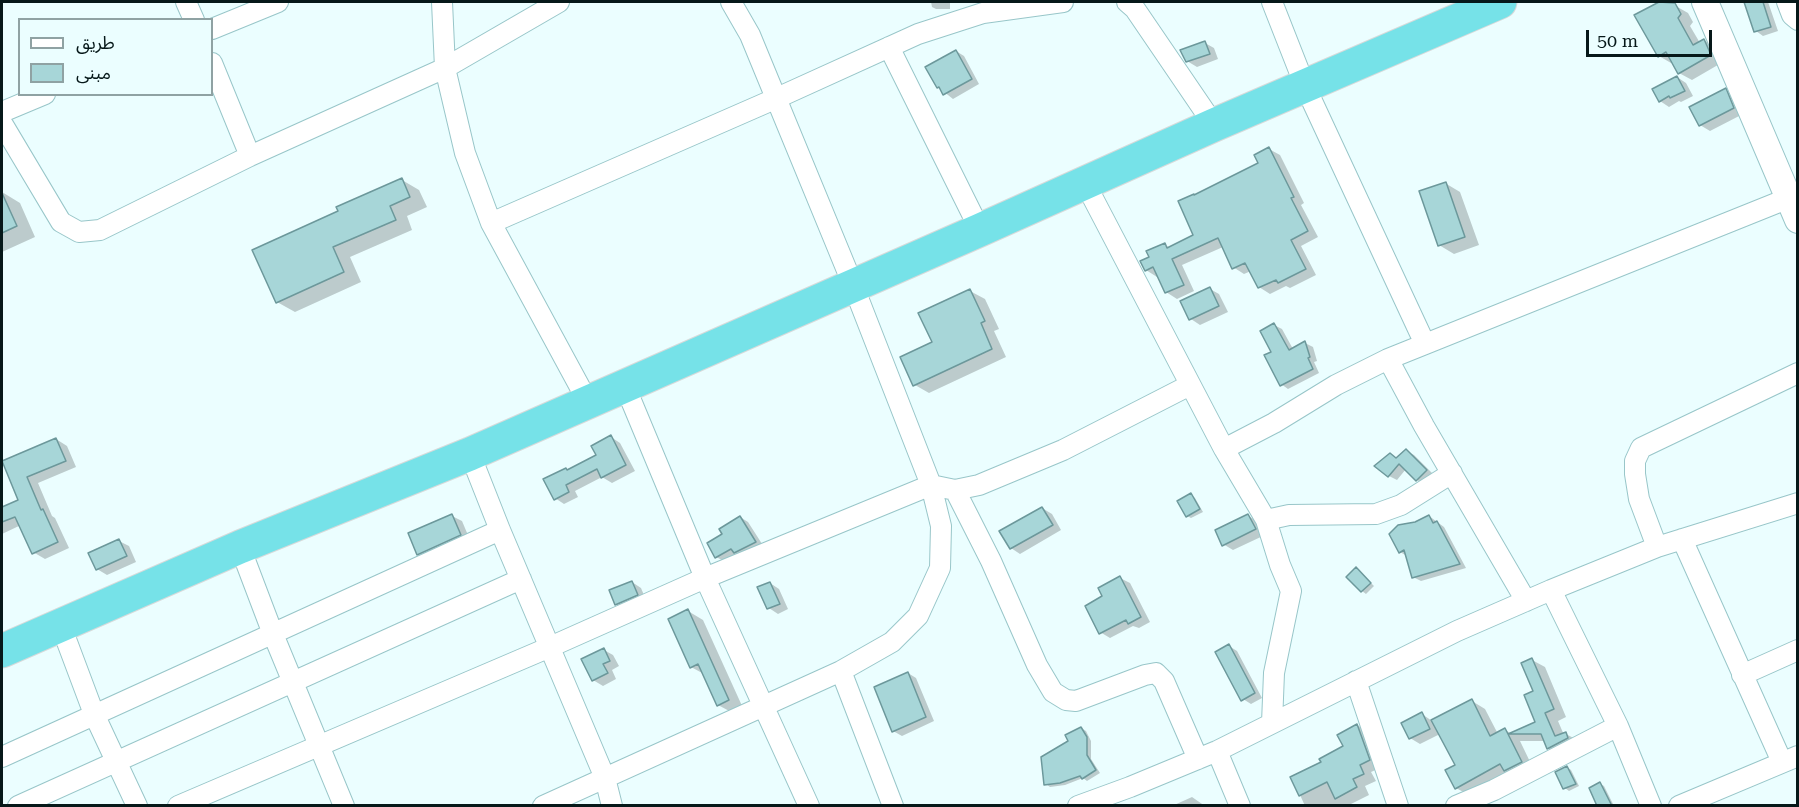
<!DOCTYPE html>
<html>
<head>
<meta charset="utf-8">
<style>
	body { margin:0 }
	#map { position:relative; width:1799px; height:807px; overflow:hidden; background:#ebfeff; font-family:"Roboto Serif","Noto Sans Arabic",serif }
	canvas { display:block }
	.frame { position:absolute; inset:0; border:3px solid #061819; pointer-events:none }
	.legend { position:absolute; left:18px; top:18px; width:195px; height:78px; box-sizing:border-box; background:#ebfeff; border:2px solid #8fa2a3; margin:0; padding:8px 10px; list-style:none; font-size:18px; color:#061819 }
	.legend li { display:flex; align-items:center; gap:12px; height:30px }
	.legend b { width:30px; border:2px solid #8fa2a3 }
	.scale { position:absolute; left:1586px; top:30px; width:126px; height:27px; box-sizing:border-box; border:3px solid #061819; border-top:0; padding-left:8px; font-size:18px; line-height:21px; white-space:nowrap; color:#061819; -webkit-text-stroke:4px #ebfeff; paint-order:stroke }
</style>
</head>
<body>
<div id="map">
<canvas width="1799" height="807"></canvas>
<div class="frame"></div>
<ul class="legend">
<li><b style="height:8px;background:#fff"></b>طريق</li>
<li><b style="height:16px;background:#a7d6d8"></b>مبنى</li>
</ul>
<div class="scale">50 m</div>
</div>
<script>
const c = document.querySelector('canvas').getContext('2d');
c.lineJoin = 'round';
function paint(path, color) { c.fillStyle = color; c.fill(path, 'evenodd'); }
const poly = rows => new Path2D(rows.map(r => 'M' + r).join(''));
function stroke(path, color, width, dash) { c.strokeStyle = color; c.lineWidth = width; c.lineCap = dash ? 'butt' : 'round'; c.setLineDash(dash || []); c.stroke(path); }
const shadow = poly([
	[931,2,950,2,950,9,936,9,932,7],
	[1663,2,1674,5,1688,13,1693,22,1690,26,1700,43,1704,40,1717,48,1723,62,1692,80,1679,73,1673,62,1671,63,1659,56,1636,16],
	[1746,2,1768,2,1778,31,1763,36,1756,31],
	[1205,43,1214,48,1218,59,1197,67,1187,61],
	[956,51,964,56,979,84,953,99,938,87],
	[1677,77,1686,83,1693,96,1681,102,1679,101,1669,107,1660,101],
	[1726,90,1735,96,1743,114,1710,131,1700,125],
	[1269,149,1280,155,1304,203,1301,205,1318,237,1301,246,1316,275,1290,288,1286,286,1270,294,1259,287,1251,271,1244,274,1233,267,1223,247,1182,265,1194,291,1177,299,1166,292,1159,276,1157,277,1146,270,1150,257,1165,245,1170,248,1195,236,1194,195,1260,163],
	[402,180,419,190,427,207,407,216,412,230,350,257,361,282,295,312,277,302,340,212],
	[1445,183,1460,192,1479,245,1454,254,1439,245],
	[2,192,20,203,35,237,2,252],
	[1210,289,1219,294,1228,312,1200,325,1191,319],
	[970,291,985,299,999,329,994,331,1006,357,929,393,915,385,934,343],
	[1274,325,1282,329,1293,349,1305,343,1313,347,1317,361,1314,362,1319,373,1288,389,1281,384,1273,352],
	[611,437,620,443,635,471,612,483,602,477,575,491,578,497,564,504,555,498,568,471,598,455],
	[56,439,67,446,76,467,38,483,52,516,55,518,69,548,45,559,33,552,21,525,2,534,2,509,20,501,3,462],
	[1406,451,1414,455,1434,475,1424,484,1417,480,1406,469,1397,480,1389,476,1398,459],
	[1191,495,1195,498,1203,512,1191,518,1187,516],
	[1042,508,1052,514,1061,530,1020,554,1011,548],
	[452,516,462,521,470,540,428,559,418,554],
	[1248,516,1258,521,1265,535,1233,550,1223,544],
	[1429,516,1444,527,1466,568,1421,581,1413,577,1407,556,1400,552,1415,523],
	[740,517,748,522,764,547,744,557,738,554,724,561,716,557,724,535],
	[119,541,129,546,136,562,107,575,97,569],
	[1360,572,1374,586,1366,594,1362,591],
	[1120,578,1130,583,1150,622,1139,628,1133,626,1110,638,1100,632,1104,597],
	[632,582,641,588,646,600,626,609,616,604],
	[770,583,779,589,788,609,778,614,769,608],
	[688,611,703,620,743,708,733,713,718,705,704,674,691,667],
	[1229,646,1237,651,1262,698,1251,704,1243,699],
	[604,650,613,655,619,666,612,670,616,679,603,686,593,680],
	[1532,660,1545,667,1566,717,1558,721,1564,735,1566,734,1579,741,1561,756,1548,748,1545,741,1520,741,1534,770,1469,795,1456,788,1457,765,1440,734,1420,744,1410,738,1422,714,1432,721,1472,701,1485,709,1498,734,1505,730,1512,734,1537,723],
	[908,673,916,678,934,721,902,736,893,731],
	[1357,725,1369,732,1382,767,1371,772,1376,781,1365,786,1369,795,1351,804,1352,806,1305,806,1292,777,1323,763,1346,747],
	[1081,728,1086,731,1091,741,1091,759,1100,773,1087,781,1083,778,1065,785,1050,787,1046,784,1070,742],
	[1567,767,1571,770,1579,786,1569,791,1565,788,1557,772],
	[1600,784,1604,786,1614,806,1599,806],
	[1192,797,1205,806,1172,806]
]);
const building = poly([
	[1659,2,1675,3,1681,14,1678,18,1693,45,1704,39,1711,55,1678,74,1666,52,1658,57,1634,15,1659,2],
	[1744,2,1763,2,1771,27,1754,32,1744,2],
	[1205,41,1210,54,1186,62,1180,50,1205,41],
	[956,50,972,79,943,95,939,87,937,88,925,67,956,50],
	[1677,76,1685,91,1670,98,1669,96,1659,102,1652,89,1677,76],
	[1726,88,1734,108,1699,126,1689,107,1726,88],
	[1269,147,1294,197,1291,198,1308,231,1291,240,1306,269,1278,283,1276,280,1258,288,1245,263,1232,269,1218,238,1172,259,1184,285,1165,293,1153,267,1145,271,1140,261,1149,257,1146,251,1165,243,1167,248,1193,235,1178,201,1194,194,1194,195,1258,163,1254,155,1269,147],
	[402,178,410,197,390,206,396,220,333,247,344,272,276,303,252,250,338,211,336,207,402,178],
	[1446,182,1465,237,1438,246,1419,191,1446,182],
	[2,193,17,226,2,233,2,193],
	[1210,287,1219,306,1189,320,1180,301,1210,287],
	[970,289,985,321,981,323,992,349,913,386,900,357,932,342,918,313,970,289],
	[1274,323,1289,350,1305,341,1310,357,1308,358,1313,369,1280,386,1264,355,1271,352,1260,331,1274,323],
	[611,435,626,465,601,478,597,469,566,485,569,492,554,500,543,479,566,468,567,470,596,455,591,446,611,435],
	[56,438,66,461,27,477,41,510,43,509,58,542,32,554,15,517,2,522,2,507,18,500,2,461,56,438],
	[1406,449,1427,470,1416,481,1399,464,1388,477,1374,466,1390,453,1396,458,1406,449],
	[1191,493,1200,509,1186,517,1177,501,1191,493],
	[1042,507,1053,525,1010,549,999,531,1042,507],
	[452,514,461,535,417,555,408,533,452,514],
	[1248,514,1256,529,1222,546,1215,530,1248,514],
	[1429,515,1433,523,1437,521,1460,564,1412,578,1404,550,1399,553,1389,534,1398,525,1415,522,1429,515],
	[740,516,756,542,734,553,731,549,715,558,707,543,722,534,719,529,740,516],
	[119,539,127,556,96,570,88,553,119,539],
	[1356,567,1371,583,1361,592,1346,577,1356,567],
	[1120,576,1141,617,1128,624,1126,620,1099,634,1085,606,1102,596,1098,588,1120,576],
	[632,581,638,595,615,605,609,590,632,581],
	[770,582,780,604,767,609,757,587,770,582],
	[688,609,729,700,717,706,698,664,690,668,668,619,688,609],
	[1229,644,1255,693,1241,701,1215,652,1229,644],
	[604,648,610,661,603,664,608,673,592,681,581,659,604,648],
	[1532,658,1554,709,1545,713,1555,736,1566,732,1568,738,1547,749,1541,734,1508,734,1522,762,1504,771,1500,764,1455,789,1445,770,1455,765,1431,720,1472,699,1490,736,1505,728,1508,734,1535,722,1524,695,1533,691,1521,663,1532,658],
	[908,672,926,717,892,732,874,687,908,672],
	[1422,712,1430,729,1409,739,1401,723,1422,712],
	[1357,724,1370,760,1360,765,1364,774,1353,779,1357,787,1335,799,1327,782,1299,796,1290,777,1321,762,1319,759,1343,746,1337,735,1357,724],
	[1081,727,1087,737,1087,755,1096,770,1082,779,1080,776,1060,783,1044,785,1041,757,1068,741,1065,735,1081,727],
	[1567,766,1576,784,1563,789,1555,772,1567,766],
	[1600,782,1612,806,1597,806,1589,788,1600,782]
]);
const minor = poly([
	[186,2,194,20],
	[442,2,445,68,465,153,491,223,588,402],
	[1127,2,1135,9,1214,125],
	[1272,2,1305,86,1425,344],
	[1787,2,1792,15,1798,20],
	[212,29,278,2],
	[889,47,980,230],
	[212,63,250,156],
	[2,112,45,94],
	[2,123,61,222,79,232,100,230,250,156,445,68,559,2],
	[1085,183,1224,449,1266,520,1280,565,1291,591,1274,673,1272,723],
	[491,223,777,98,918,34,983,13,1063,2],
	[1388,359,1424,426,1526,601],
	[625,386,705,578,809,806],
	[1224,449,1274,423,1336,385,1388,359,1789,198],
	[470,454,500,530,605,778,612,806],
	[955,490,991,561,1037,665,1053,692,1066,700,1076,701,1145,675,1156,673,1164,681,1198,759],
	[1266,520,1289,515,1376,514,1401,505,1452,473],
	[1682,539,1782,762],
	[240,547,273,634,344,806],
	[1657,547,1639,499,1635,474,1635,461,1641,448,1798,373],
	[1551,590,1618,726,1651,806],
	[61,626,94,714,137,806],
	[841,671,893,806],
	[1742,675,1798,650],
	[1356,681,1398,806],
	[1217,751,1240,806],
	[2,757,500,530],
	[18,806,521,579],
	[178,806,550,647,705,578,931,485,955,490,979,485,1063,450,1190,385],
	[543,806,841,671,892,642,918,616,940,568,941,526,931,485,853,285,750,35,731,2],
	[1078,806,1130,787,1217,751,1457,631,1551,590,1657,547,1798,503],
	[1456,806,1494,790,1618,726],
	[1679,806,1798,756]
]);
const tertiary = poly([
	[1705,2,1798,220]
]);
const trunk = poly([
	[2,651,240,547,470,454,980,230,1214,125,1500,2]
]);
paint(shadow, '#0003');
paint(building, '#a7d6d8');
stroke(building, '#6c989b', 1.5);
stroke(minor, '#98c6c9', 22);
stroke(tertiary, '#98c6c9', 28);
stroke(trunk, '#d7dada', 35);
stroke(minor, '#fff', 20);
stroke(tertiary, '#fff', 26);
stroke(trunk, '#76e2e8', 33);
</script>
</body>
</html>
